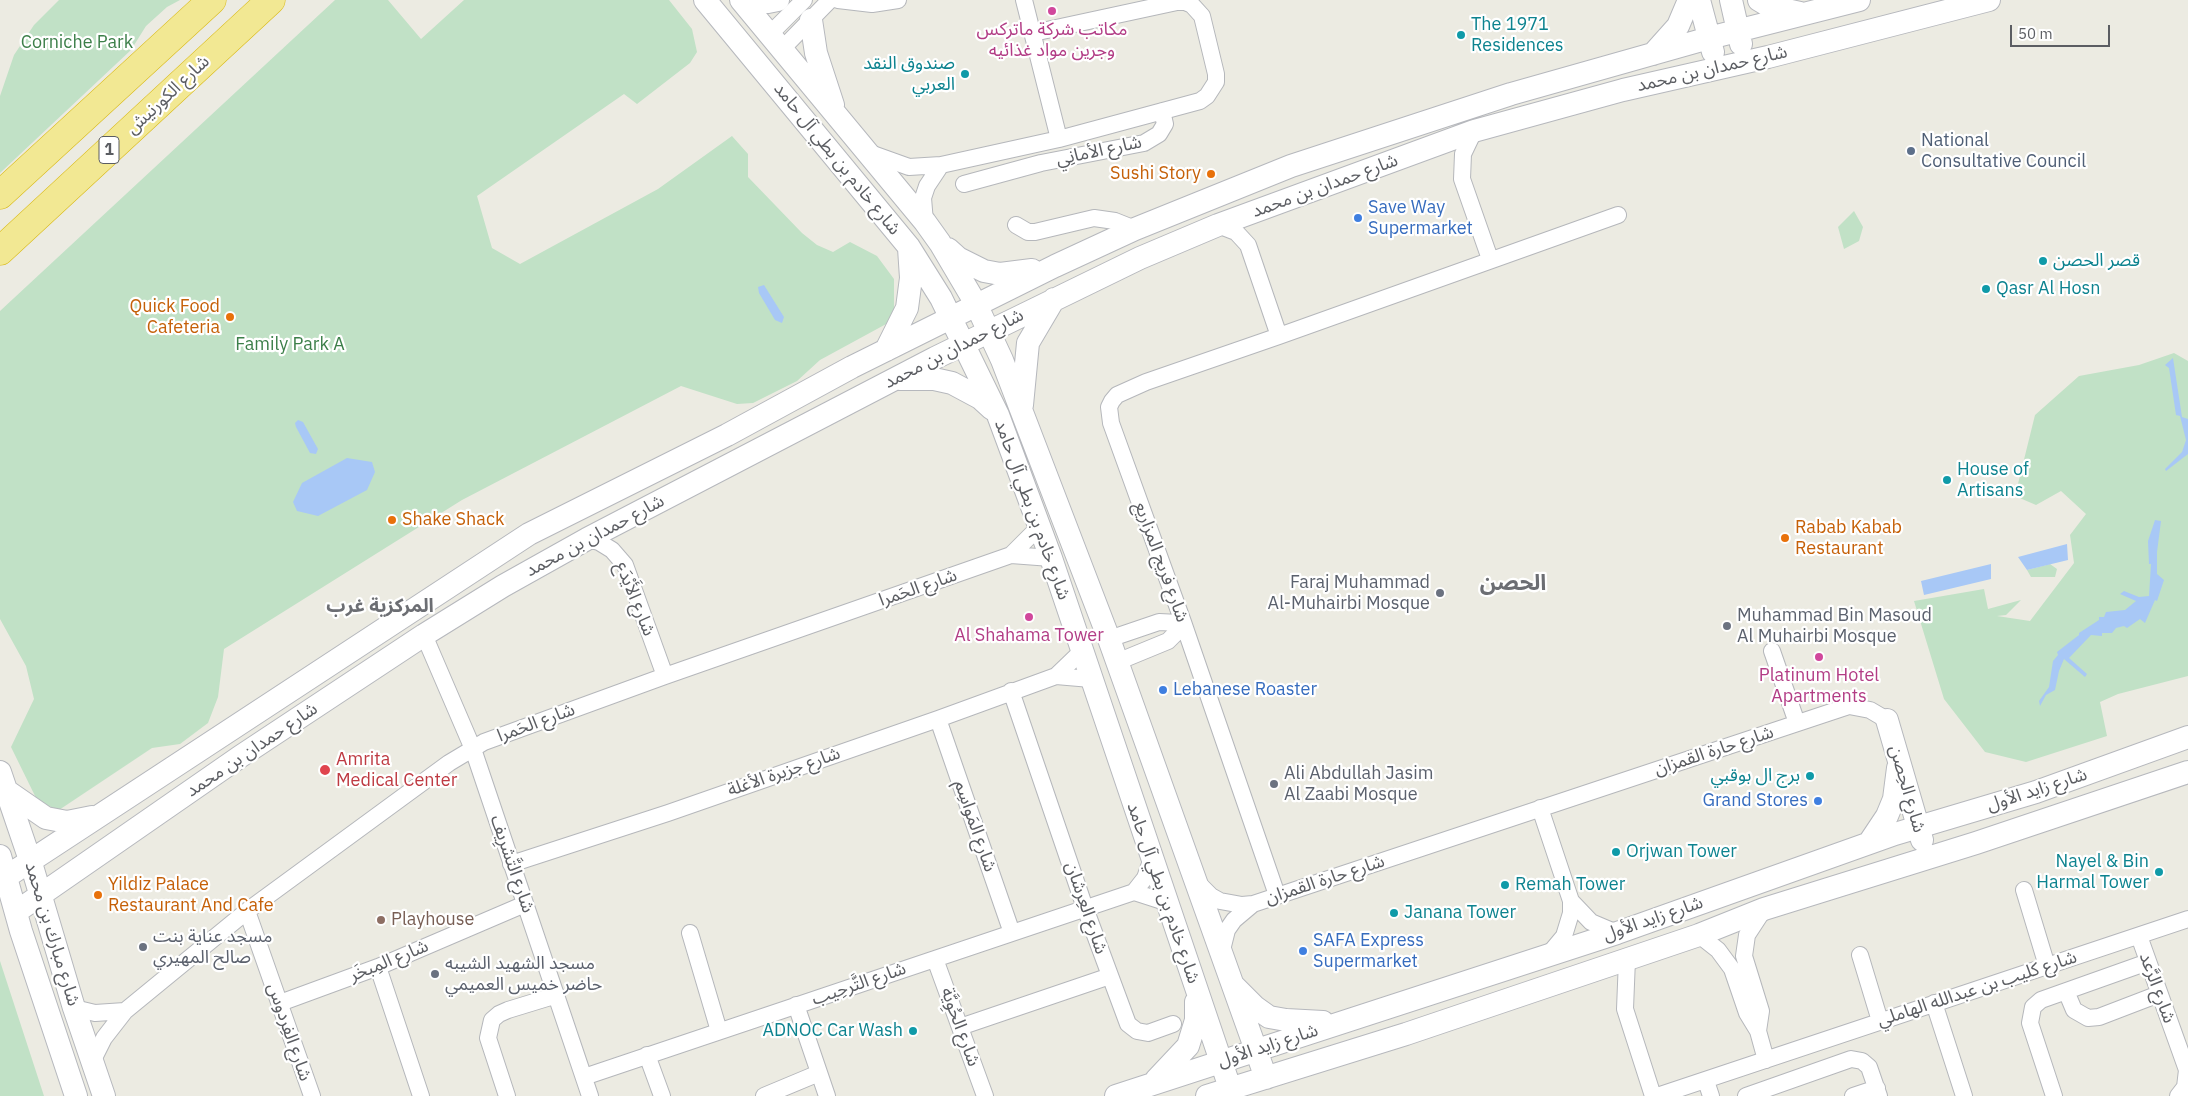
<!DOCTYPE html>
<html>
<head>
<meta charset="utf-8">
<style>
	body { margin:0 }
	#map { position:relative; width:2188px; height:1096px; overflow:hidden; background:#ecebe2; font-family:"IBM Plex Sans",sans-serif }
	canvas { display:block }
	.scale { position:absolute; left:2010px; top:25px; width:100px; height:22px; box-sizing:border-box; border:2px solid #5b5d62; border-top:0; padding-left:6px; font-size:15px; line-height:18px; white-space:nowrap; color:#5b5d62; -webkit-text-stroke:4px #fff; paint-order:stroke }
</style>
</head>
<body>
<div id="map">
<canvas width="2188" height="1096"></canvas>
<div class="scale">50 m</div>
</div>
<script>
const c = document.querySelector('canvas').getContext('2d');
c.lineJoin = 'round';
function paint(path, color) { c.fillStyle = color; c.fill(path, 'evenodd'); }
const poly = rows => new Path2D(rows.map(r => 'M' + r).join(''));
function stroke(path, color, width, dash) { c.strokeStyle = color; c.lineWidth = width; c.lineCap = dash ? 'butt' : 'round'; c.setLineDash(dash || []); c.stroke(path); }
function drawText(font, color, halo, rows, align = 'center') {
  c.font = font + ' "IBM Plex Sans","Noto Sans Arabic",sans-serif'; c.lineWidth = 4.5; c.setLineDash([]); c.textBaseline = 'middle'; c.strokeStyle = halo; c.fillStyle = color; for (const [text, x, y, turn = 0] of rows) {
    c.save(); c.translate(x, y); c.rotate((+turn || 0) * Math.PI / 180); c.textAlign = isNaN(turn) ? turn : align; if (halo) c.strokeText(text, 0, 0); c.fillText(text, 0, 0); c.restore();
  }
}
const green = poly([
	[59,0,180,0,167,7,146,26,131,50,0,173,0,96,14,55,34,25],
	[335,0,388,0,421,39,464,0,669,0,692,29,697,52,690,63,637,104,624,94,477,196,492,248,520,264,658,189,732,136,748,154,748,177,802,233,817,245,833,252,850,242,877,256,894,279,894,313,888,323,820,360,797,381,753,403,737,404,681,386,462,500,224,649,218,697,208,723,180,744,152,748,59,810,38,802,11,747,34,699,26,666,0,619,0,311],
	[1854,211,1863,227,1859,241,1844,249,1838,227],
	[2174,353,2188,361,2188,676,2118,694,2100,702,2107,736,2026,762,1985,752,1944,699,1914,601,1984,589,1988,609,2021,600,2006,615,1997,616,2030,621,2074,563,2070,535,2086,514,2061,491,2036,505,2015,496,2035,415,2079,376,2139,365],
	[2050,564,2057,569,2055,577,2031,577,2027,570],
	[0,961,44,1096,0,1096]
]);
const water = poly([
	[764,285,784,317,782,323,775,320,759,293,758,287],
	[2173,358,2182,417,2188,419,2188,454,2166,471,2165,469,2182,452,2186,440,2180,416,2176,415,2169,368,2165,365],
	[298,420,303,422,318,449,316,454,310,453,296,427,295,423],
	[347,458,372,462,375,472,367,490,318,516,297,511,293,502,302,483],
	[2155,520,2161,521,2157,552,2157,574,2164,580,2157,601,2155,600,2145,623,2140,619,2127,628,2124,626,2116,628,2112,633,2102,633,2102,636,2091,635,2069,658,2087,674,2085,677,2064,659,2059,671,2055,690,2046,695,2040,706,2039,701,2049,687,2053,661,2058,655,2057,652,2079,635,2079,633,2099,620,2099,617,2104,617,2106,612,2125,610,2136,601,2120,594,2124,591,2139,597,2149,596,2151,564,2149,564,2148,541],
	[2067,544,2068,560,2027,570,2018,557],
	[1991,564,1991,579,1924,595,1921,581]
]);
const street = poly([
	[838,0,872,4,898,0],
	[1024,0,1059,139],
	[770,34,804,0],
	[782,49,830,0],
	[1474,131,1463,154,1462,179,1490,259],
	[870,153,909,167,941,165,1059,139,1200,101,1207,96,1216,82,1216,74,1202,16,1192,5,1185,2,1177,2,1033,33],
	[964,184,1041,163,1144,143,1159,134,1165,124,1162,111],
	[925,222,923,198,927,186,941,165],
	[1016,225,1028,232,1035,232,1094,218,1115,221,1135,229],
	[1218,225,1236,232,1248,245,1279,336],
	[587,539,599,542,612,550,625,565,665,676],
	[1011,555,1040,526],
	[424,635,473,749,590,1096],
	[1109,639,1159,622,1179,623,1177,632,1168,641,1117,662],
	[1772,651,1797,723],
	[1056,676,1091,679],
	[1011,691,1085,908,1128,1024,1137,1031,1148,1033,1173,1024],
	[938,719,1012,933],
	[1540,808,1571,901,1591,922,1617,933],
	[511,864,668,813,938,719,1056,676,1082,651],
	[1197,882,1211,896,1220,901,1242,905,1253,904,1849,706,1870,710,1887,720],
	[2024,890,2047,966],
	[1134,892,1145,878,1151,861],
	[1277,895,1183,622,1111,423,1109,407,1112,401,1117,395,1146,382,1279,336,1618,215],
	[247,911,312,1096],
	[690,933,719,1031],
	[1699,935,1718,950,1732,969,1747,1013,1758,1031,1766,1060],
	[2139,936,2187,1070,2185,1087,2178,1096],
	[1221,954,1227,930,1234,920,1253,904],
	[1549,954,1564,936,1571,913,1571,901],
	[1860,955,1880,1021],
	[935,959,985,1096],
	[1627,959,1625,1009,1653,1096],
	[378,967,421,1096],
	[2066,991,2074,1010,2088,1018,2099,1017,2159,994],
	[280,1003,378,967,525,904],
	[1934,1003,1964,1096],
	[796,1005,827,1096],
	[74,1008,95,1013,125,1011],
	[960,1027,1110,976],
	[1758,1031,1761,1011,1744,956,1747,935,1764,909],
	[647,1055,662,1096],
	[93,1060,104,1038,125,1011,247,911,449,763,484,742,665,676,1011,555,1051,558],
	[584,1077,1134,892,1165,902],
	[1706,1081,1711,1096],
	[507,1096,488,1038,492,1020,499,1014,508,1010,557,995],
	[764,1096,819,1073],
	[1657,1096,2188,919],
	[1746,1096,1851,1059,1862,1061,1869,1067,1879,1096],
	[1853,1096,1877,1088],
	[2054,1096,2030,1023,2033,1007,2041,1000,2148,962]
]);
const secondary = poly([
	[705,0,909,247,941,298,998,415,1051,558,1230,1088],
	[741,0,925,222,940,243,976,304,1002,360,1109,639,1266,1078],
	[752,0,768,2,778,0],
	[1699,0,1713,52],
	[1731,0,1741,44],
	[1759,0,1769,6,1800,13],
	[811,20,816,53,833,105],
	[1653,54,1678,26,1689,0],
	[948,249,958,258,984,271,1000,274,1032,270],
	[886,350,907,308,911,278,909,248],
	[900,379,934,379,952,383,980,398,992,409],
	[1022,405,1028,343,1054,299],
	[1887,720,1922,840],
	[0,772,31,863,74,1008,104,1096],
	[7,791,46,818,67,822,92,817],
	[1869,843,1887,816,1894,799,1898,768],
	[0,856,21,931,76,1096],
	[6,877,529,534,727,435,852,367,1055,266,1135,229,1291,166,1511,94,1709,38,1859,0],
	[16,912,241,756,424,635,503,586,587,539,935,358,1140,258,1218,225,1474,131,1623,90,1768,57,1989,0],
	[1234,986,1255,1007,1269,1017,1286,1020,1323,1022],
	[1156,1080,1188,1046,1196,1020,1196,1002],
	[1116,1096,1617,933,1895,834,2036,792,2188,737],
	[1207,1096,1406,1034,1699,935,1764,909,1976,843,2188,772]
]);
const highway = poly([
	[0,195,212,0],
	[0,251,271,0]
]);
const markers = [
	[1052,11,5,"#d1479c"],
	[1461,35,5,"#0f9aa8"],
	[965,74,5,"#0f9aa8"],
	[1911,151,5,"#5c6f8a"],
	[1211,174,5,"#e8710a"],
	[1358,218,5,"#3f7fe0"],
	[2043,261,5,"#0f9aa8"],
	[1986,289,5,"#0f9aa8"],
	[230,317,5,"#e8710a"],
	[1947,480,5,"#0f9aa8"],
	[392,520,5,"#e8710a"],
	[1785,538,5,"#e8710a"],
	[1440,593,5,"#6b7280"],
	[1029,617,5,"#d1479c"],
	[1727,626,5,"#6b7280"],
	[1819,657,5,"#d1479c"],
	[1163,690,5,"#3f7fe0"],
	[325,770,6,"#e0444e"],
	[1810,776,5,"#0f9aa8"],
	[1274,784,5,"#6b7280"],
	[1818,801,5,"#3f7fe0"],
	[1616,852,5,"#0f9aa8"],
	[2159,872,5,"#0f9aa8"],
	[1505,885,5,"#0f9aa8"],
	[98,895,5,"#e8710a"],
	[1394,913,5,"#0f9aa8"],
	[381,920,5,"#8d6e63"],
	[143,947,5,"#6b7280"],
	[1303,951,5,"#3f7fe0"],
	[435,974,5,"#6b7280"],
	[913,1031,5,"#0f9aa8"]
];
const shields = [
	[109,150,20]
];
const shieldNames = [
	["1",109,150]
];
const cultureNames = [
	["The 1971",1471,25],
	["Residences",1471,46],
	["صندوق النقد",955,64,"right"],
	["العربي",955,85,"right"],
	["قصر الحصن",2053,261],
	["Qasr Al Hosn",1996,289],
	["House of",1957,470],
	["Artisans",1957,491],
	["برج ال بوقبي",1800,776,"right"],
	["Orjwan Tower",1626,852],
	["Nayel & Bin",2149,862,"right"],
	["Harmal Tower",2149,883,"right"],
	["Remah Tower",1515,885],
	["Janana Tower",1404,913],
	["ADNOC Car Wash",903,1031,"right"]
];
const hotelNames = [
	["مكاتب شركة ماتركس",1052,30],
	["وجرين مواد غذائيه",1052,51],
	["Al Shahama Tower",1029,636],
	["Platinum Hotel",1819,676],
	["Apartments",1819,697]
];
const parkNames = [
	["Corniche Park",77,43],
	["Family Park A",290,345]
];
const streetNames = [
	["شارع حمدان بن محمد",1712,69,-13],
	["شارع الكورنيش",168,95,-43],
	["شارع الأمانِي",1099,151,-12],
	["شارع خادم بن بطي آل حامد",837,159,51],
	["شارع حمدان بن محمد",1325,186,-20],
	["شارع حمدان بن محمد",954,349,-27],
	["شارع خادم بن بطي آل حامد",1032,510,70],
	["شارع حمدان بن محمد",595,536,-28],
	["شارع فريج المزاريع",1161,562,70],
	["شارع الحَمرا",918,588,-19],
	["شارع الأَيْدَع",635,599,68],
	["شارع الحَمرا",536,723,-20],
	["شارع حمدان بن محمد",252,750,-34],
	["شارع حارة القمزان",1714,751,-18],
	["شارع جزيرة الأغلة",784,772,-19],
	["شارع الحِصن",1907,789,74],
	["شارع زايد الأول",2037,790,-18],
	["شارع المَواسِم",975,826,71],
	["شارع التَّشرِيف",512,864,71],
	["شارع حارة القمزان",1325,880,-18],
	["شارع خادم بن بطي آل حامد",1163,893,71],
	["شارع العِرشان",1086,908,71],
	["شارع زايد الأول",1653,919,-19],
	["شارع مبارك بن محمد",52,934,73],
	["شارع المِبخَر",389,961,-22],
	["شارع التَّرحِيب",859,984,-19],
	["شارع الرَّعد",2157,988,70],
	["شارع كليب بن عبدالله الهاملي",1977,989,-18],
	["شارع الحُوِيَّة",960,1027,70],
	["شارع الفِردوس",289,1032,71],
	["شارع زايد الأول",1268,1046,-18]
];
const serviceNames = [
	["National",1921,141],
	["Consultative Council",1921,162]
];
const foodNames = [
	["Sushi Story",1201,174,"right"],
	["Quick Food",220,307,"right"],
	["Cafeteria",220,328,"right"],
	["Shake Shack",402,520],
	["Rabab Kabab",1795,528],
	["Restaurant",1795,549],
	["Yildiz Palace",108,885],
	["Restaurant And Cafe",108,906]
];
const shopNames = [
	["Save Way",1368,208],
	["Supermarket",1368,229],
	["Lebanese Roaster",1173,690],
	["Grand Stores",1808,801,"right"],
	["SAFA Express",1313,941],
	["Supermarket",1313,962]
];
const worshipNames = [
	["Faraj Muhammad",1430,583,"right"],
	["Al-Muhairbi Mosque",1430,604,"right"],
	["Muhammad Bin Masoud",1737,616],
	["Al Muhairbi Mosque",1737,637],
	["Ali Abdullah Jasim",1284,774],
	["Al Zaabi Mosque",1284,795],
	["مسجد عناية بنت",153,937],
	["صالح المهيري",153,958],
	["مسجد الشهيد الشيبه",445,964],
	["حاضر خميس العميمي",445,985]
];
const healthNames = [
	["Amrita",336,760],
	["Medical Center",336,781]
];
const educationNames = [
	["Playhouse",391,920]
];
const neighbourhoodNames = [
	["المركزية غرب",380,607]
];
const districtNames = [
	["الحصن",1513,584]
];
paint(green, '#c1e1c6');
paint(water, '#a8c8f6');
stroke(street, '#b5b7bb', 18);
stroke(secondary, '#b6b8bd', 24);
stroke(highway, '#d9b915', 29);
stroke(street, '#fff', 16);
stroke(secondary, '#fff', 22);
stroke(highway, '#f2e893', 28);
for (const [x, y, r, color] of markers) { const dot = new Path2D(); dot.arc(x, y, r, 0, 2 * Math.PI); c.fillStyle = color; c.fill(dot); stroke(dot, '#fff', 2); }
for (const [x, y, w] of shields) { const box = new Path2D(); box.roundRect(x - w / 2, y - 13.5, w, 27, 4); c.fillStyle = '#fff'; c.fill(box); stroke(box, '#5b5d62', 1); }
drawText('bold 16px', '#5b5d62', null, shieldNames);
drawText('18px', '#0d838f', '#fff', cultureNames, 'left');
drawText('18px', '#b23c85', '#fff', hotelNames);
drawText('18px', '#3c7f49', '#fff', parkNames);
drawText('18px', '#5b5d62', '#fff', streetNames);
drawText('18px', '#4e5e75', '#fff', serviceNames, 'left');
drawText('18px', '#c56008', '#fff', foodNames, 'left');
drawText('18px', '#366cbe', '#fff', shopNames, 'left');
drawText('18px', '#5b616d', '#fff', worshipNames, 'left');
drawText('18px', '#be3a42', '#fff', healthNames, 'left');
drawText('18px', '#785e54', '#fff', educationNames, 'left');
drawText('bold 19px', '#6c6e73', '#fff', neighbourhoodNames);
drawText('bold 22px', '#6c6e73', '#fff', districtNames);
</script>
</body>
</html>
